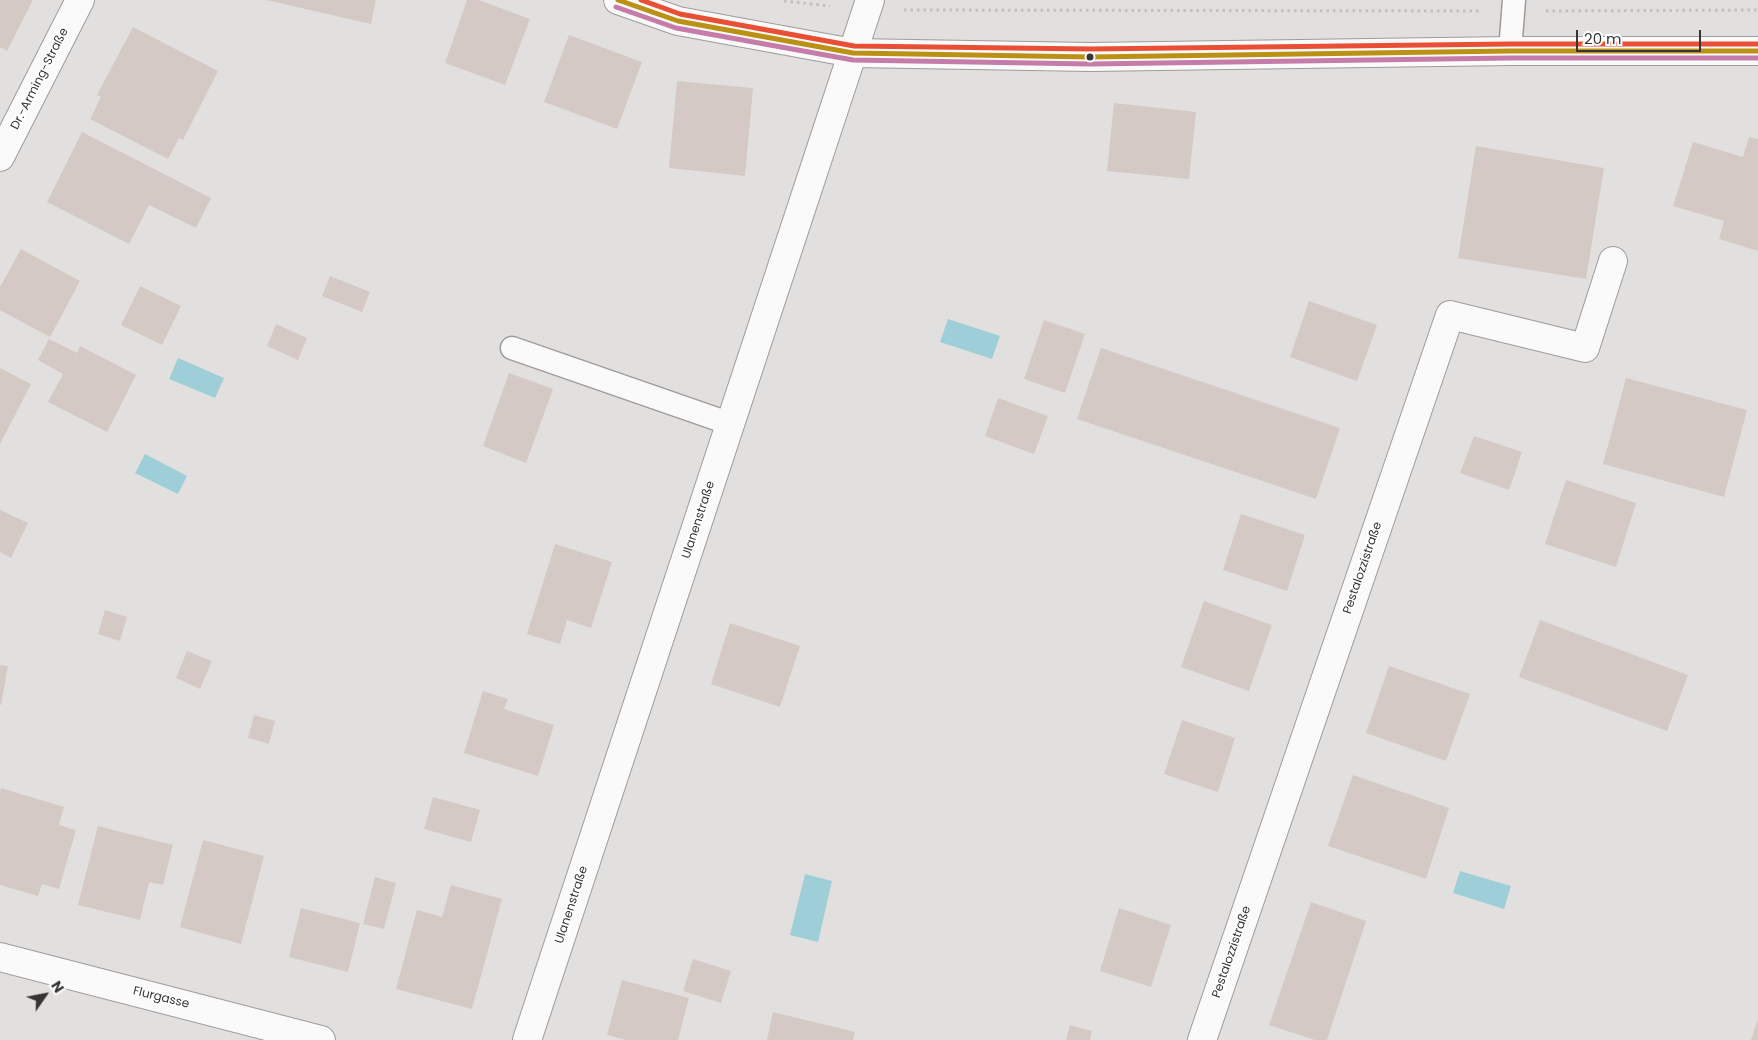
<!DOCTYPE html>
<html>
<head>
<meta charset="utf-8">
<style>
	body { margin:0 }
	#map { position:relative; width:1758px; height:1040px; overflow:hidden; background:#e2e0de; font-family:Poppins,sans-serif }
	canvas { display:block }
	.north { position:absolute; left:20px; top:970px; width:50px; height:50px; -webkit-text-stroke:4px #fff; paint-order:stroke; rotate:57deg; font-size:14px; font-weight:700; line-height:20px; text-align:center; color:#363533 }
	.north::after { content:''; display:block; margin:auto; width:18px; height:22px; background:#363533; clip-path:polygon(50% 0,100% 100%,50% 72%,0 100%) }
	.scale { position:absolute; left:1576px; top:30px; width:125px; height:22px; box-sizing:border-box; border:2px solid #363533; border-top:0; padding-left:6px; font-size:15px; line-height:18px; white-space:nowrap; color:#363533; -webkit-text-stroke:4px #fff; paint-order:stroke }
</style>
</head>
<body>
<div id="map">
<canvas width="1758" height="1040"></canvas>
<div class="north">N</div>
<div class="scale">20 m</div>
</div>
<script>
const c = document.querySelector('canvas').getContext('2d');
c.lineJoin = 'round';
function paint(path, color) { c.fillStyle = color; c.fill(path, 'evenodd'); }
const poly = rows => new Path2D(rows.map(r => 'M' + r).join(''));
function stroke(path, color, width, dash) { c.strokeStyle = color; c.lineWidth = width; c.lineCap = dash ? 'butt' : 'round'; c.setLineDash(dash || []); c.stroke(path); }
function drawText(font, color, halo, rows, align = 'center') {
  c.font = font + ' Poppins,sans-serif'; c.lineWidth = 4; c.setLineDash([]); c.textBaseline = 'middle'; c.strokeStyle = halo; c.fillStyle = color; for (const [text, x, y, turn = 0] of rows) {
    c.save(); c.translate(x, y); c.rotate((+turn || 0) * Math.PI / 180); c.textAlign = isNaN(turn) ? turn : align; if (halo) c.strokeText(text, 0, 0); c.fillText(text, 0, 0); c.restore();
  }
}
const water = poly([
	[948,319,1000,336,992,359,940,342],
	[178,358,224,378,215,398,169,379],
	[145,454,187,476,178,494,135,473],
	[1460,871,1511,886,1504,909,1453,893],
	[805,874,832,881,818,942,790,935]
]);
const building = poly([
	[0,0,33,0,7,51,0,47],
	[266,0,376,0,371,24],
	[467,0,479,0,530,19,505,85,445,63],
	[133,27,218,71,183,140,179,138,168,159,90,119,101,97,97,95],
	[569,35,642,62,617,129,544,102],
	[677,81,753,88,745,176,669,168],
	[1114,103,1196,112,1189,179,1107,171],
	[82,132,211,198,196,228,149,205,129,244,47,202],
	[1749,137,1758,139,1758,251,1719,239,1724,221,1673,206,1693,142,1743,157],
	[1476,146,1604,168,1586,279,1458,258],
	[21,249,80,281,50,337,0,310,0,287],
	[330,276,370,292,362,312,322,296],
	[140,286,181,306,162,345,121,325],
	[1309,301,1377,325,1357,381,1290,357],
	[1044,320,1085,334,1065,393,1024,379],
	[276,324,307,338,298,360,267,346],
	[49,339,77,353,80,346,136,375,107,432,48,402,63,374,38,360],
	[1101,348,1340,428,1316,499,1077,419],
	[0,368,31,384,0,444],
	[509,373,553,389,526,463,483,446],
	[1626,378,1747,410,1724,497,1603,464],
	[998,398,1048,416,1034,454,985,436],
	[1474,436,1522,452,1509,490,1460,473],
	[1566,480,1636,503,1616,567,1545,544],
	[0,510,28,523,11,558,0,552],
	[1241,514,1305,535,1287,591,1223,570],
	[555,544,612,562,591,628,567,620,560,644,527,634],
	[1204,601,1272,625,1249,691,1181,667],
	[105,610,127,617,120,641,98,634],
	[1540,620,1688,675,1667,731,1519,677],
	[730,623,800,646,780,707,711,684],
	[187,651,212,661,200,689,176,678],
	[0,665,8,666,1,705,0,705],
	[1389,666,1470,694,1446,761,1366,733],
	[483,691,508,699,504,709,554,725,538,776,464,753],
	[254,715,275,721,269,744,248,738],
	[1182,720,1235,738,1218,792,1164,774],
	[1353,775,1449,808,1426,879,1328,846],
	[1,788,64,807,59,825,76,830,59,889,42,884,38,896,0,885,0,794],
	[433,797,480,810,471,842,424,829],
	[98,826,173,845,163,885,149,882,140,920,78,905],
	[203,840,264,856,241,944,180,927],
	[375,877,396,883,384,929,363,924],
	[451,885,502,899,472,1009,396,989,417,910,442,917],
	[1311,902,1366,921,1327,1040,1315,1040,1269,1025],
	[301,908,360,923,348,972,289,957],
	[1119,908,1171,925,1151,987,1100,971],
	[693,959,731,971,721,1003,683,991],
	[622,980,689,998,678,1040,626,1040,607,1035],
	[773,1012,855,1032,853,1040,767,1040],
	[1758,1019,1758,1040,1751,1040],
	[1070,1025,1092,1031,1090,1040,1066,1040]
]);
const path = poly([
	[784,1,830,6],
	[904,10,1480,11],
	[1546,11,1758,10]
]);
const lane = poly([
	[1510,51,1514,0],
	[512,348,731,424]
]);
const street = poly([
	[0,157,80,0],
	[0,957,321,1040],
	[527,1040,870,0],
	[1202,1040,1450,315,1585,348,1613,261]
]);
const secondary = poly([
	[618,0,678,21,853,53,1090,57,1510,51,1758,51]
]);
const bus1 = poly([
	[618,0,678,21,853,53,1090,57,1510,51,1758,51]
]);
const bus2 = poly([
	[616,7,676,28,853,60,1090,64,1510,58,1758,58]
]);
const bus3 = poly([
	[641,0,680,14,854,46,1090,49,1510,44,1758,44]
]);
const markers = [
	[1090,57,4.5,"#363533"]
];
const streetNames = [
	["Dr.-Arming-Straße",40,79,-63],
	["Ulanenstraße",699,520,-72],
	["Pestalozzistraße",1363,568,-71],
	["Ulanenstraße",572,905,-72],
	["Pestalozzistraße",1232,952,-71],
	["Flurgasse",161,998,14]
];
paint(water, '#9eced8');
paint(building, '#d4c9c5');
stroke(lane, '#9e9c9a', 25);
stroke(street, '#9e9c9a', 30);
stroke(secondary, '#9e9c9a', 30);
stroke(path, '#c1c0bf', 3, [2.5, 4]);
stroke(lane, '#fbfafa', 22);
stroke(street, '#fbfafa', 28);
stroke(secondary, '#fbfafa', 28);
stroke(bus1, '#ba9015', 5);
stroke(bus2, '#c67ca9', 5);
stroke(bus3, '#e94f35', 5);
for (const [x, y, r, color] of markers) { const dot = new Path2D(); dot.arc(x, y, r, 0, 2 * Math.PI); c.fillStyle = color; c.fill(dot); stroke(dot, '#fff', 2); }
drawText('12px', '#363533', '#fff', streetNames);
</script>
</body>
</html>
